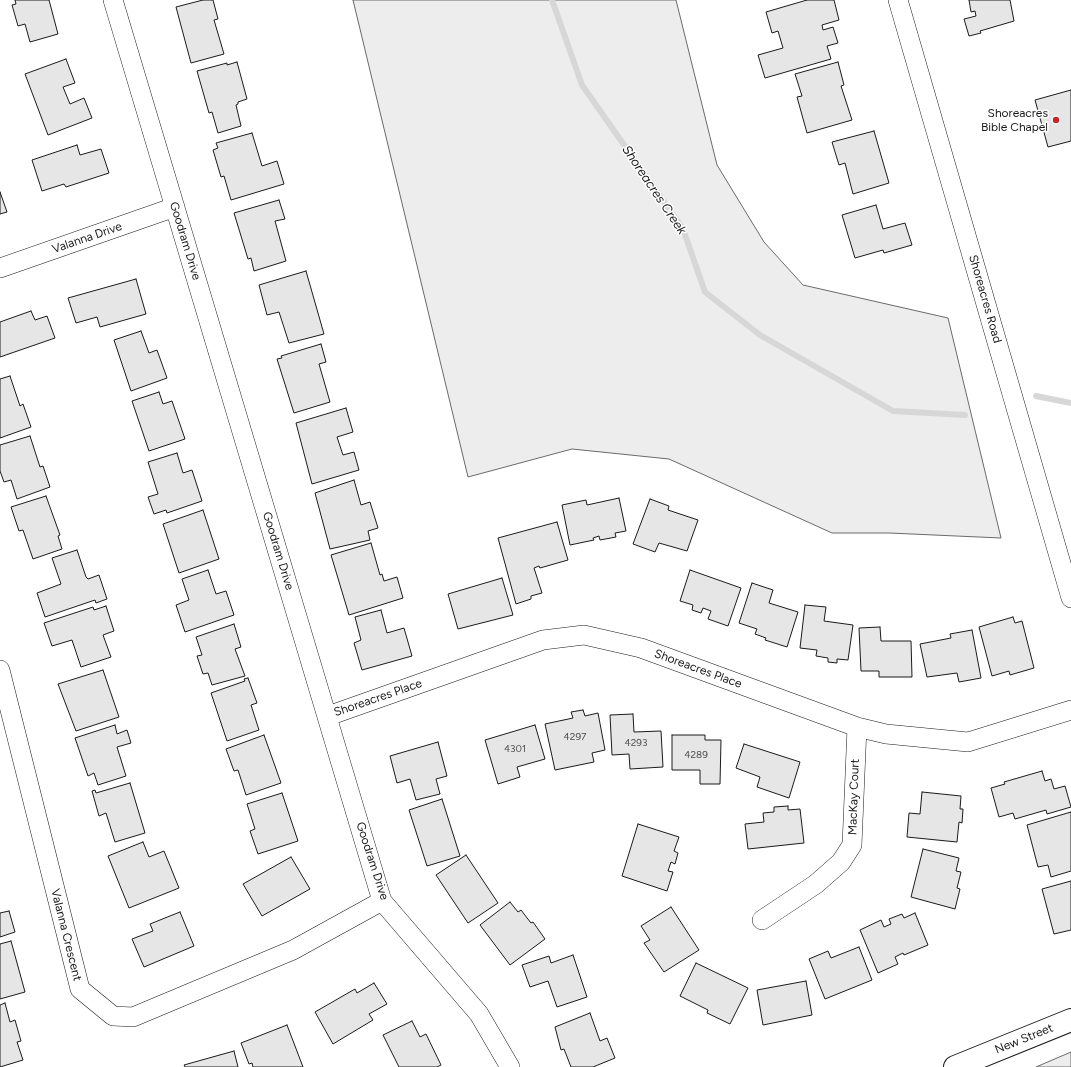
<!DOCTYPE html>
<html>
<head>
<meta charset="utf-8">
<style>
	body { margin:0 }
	canvas { display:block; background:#fff }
</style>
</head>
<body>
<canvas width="1071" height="1067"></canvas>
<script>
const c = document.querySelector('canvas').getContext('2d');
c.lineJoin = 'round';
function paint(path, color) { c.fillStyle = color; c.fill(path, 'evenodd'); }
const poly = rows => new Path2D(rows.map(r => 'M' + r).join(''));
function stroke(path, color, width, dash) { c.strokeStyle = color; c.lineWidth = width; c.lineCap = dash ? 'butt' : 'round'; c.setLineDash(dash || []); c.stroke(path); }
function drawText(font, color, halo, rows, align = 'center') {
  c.font = font + ' Figtree,sans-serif'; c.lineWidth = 3; c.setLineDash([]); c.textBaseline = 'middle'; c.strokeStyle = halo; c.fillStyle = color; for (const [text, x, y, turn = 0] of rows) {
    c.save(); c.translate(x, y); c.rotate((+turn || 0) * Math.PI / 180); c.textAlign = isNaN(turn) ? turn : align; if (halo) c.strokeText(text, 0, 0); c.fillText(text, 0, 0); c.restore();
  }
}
const green = poly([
	[353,0,676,0,717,165,764,242,803,285,948,318,1001,538,889,533,832,533,669,459,572,449,468,477,353,0],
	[1071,1052,1071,1067,1036,1067,1071,1052]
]);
const stream = poly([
	[552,0,582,85,683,229,705,292,760,335,893,411,965,415],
	[1036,396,1071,403]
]);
const building = poly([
	[15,0,49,0,58,34,30,42,25,24,18,26,12,5,16,4,15,0],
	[203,0,213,0,218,19,214,20,224,54,191,63,176,7,203,0],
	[807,0,834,0,839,20,822,25,823,30,833,27,838,43,827,46,831,59,765,78,758,55,783,48,778,31,772,33,766,12,807,0],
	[969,0,1010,0,1014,21,980,31,981,33,969,36,964,19,976,16,975,11,971,12,969,0],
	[66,59,75,83,63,87,70,104,84,98,92,118,48,135,25,74,66,59],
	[237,62,247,99,238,102,238,104,236,105,241,126,218,133,212,112,209,113,197,71,227,63,227,65,237,62],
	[838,62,844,85,841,86,852,120,807,133,797,97,802,96,795,74,838,62],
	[1071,90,1071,141,1048,147,1035,100,1071,90],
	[874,131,889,183,853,194,845,163,839,165,832,142,874,131],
	[252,133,262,166,277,161,284,184,231,200,224,176,221,177,213,150,218,148,216,143,252,133],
	[77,145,80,155,101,149,109,173,66,187,64,184,42,191,32,160,77,145],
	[0,192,7,212,0,214,0,192],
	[279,200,285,219,275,221,286,261,254,271,251,258,248,259,234,213,279,200],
	[876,205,883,229,905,223,912,245,884,253,883,250,855,258,842,215,876,205],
	[306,271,324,334,289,343,279,312,267,315,259,285,306,271],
	[136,279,146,314,100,327,97,317,76,323,68,298,136,279],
	[31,311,35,320,47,316,55,338,0,357,0,322,31,311],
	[141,331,149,353,157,350,167,378,131,391,114,340,141,331],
	[321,344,326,362,319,364,330,402,294,413,277,359,282,358,281,356,321,344],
	[10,376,20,406,23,404,31,427,0,438,0,379,10,376],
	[159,392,163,404,172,401,185,439,149,451,132,401,159,392],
	[346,408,353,432,337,437,343,455,354,452,359,470,312,484,296,423,346,408],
	[30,436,40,467,43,466,50,487,17,499,11,480,4,482,0,471,0,445,30,436],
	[177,453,183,473,192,470,202,501,167,513,166,510,154,514,148,497,158,494,148,462,177,453],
	[354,480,361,505,370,502,378,528,368,531,370,540,330,549,315,493,354,480],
	[46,496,60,535,58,536,62,549,33,559,23,530,19,531,11,507,46,496],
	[619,498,626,531,615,533,616,537,600,540,599,536,593,538,594,540,570,545,562,505,586,500,587,505,619,498],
	[650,499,669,506,668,510,698,520,687,551,659,543,655,552,633,544,650,499],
	[203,510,219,559,179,573,163,524,203,510],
	[557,522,568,560,540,568,539,566,534,568,542,593,531,596,531,599,516,604,498,538,557,522],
	[371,543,380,575,382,574,384,581,397,577,403,598,349,615,331,555,371,543],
	[77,550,86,577,88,579,99,575,107,599,96,603,95,600,45,617,37,593,61,584,52,558,77,550],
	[208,570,216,594,226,591,234,615,185,632,176,605,189,600,182,579,208,570],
	[690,570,741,588,728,626,708,619,711,611,703,608,701,613,692,610,693,605,680,601,690,570],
	[502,578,513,615,458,629,448,594,502,578],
	[752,583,773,590,769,603,798,612,787,647,765,640,766,638,755,634,757,629,739,623,752,583],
	[805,605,826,607,824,621,853,625,848,660,837,659,837,663,828,662,828,658,816,656,817,650,800,648,805,605],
	[106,606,114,631,103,635,111,657,81,667,72,640,52,646,44,623,93,607,94,610,106,606],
	[381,610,387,633,404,628,412,656,362,670,354,643,361,640,355,617,381,610],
	[1013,617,1015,623,1022,621,1034,668,1010,675,1009,671,992,676,979,627,1013,617],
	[234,624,241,647,235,649,245,676,212,685,208,673,203,674,197,656,202,655,196,637,234,624],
	[880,627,881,641,911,641,912,677,879,677,879,671,861,671,859,628,880,627],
	[972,630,981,678,959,682,957,673,927,677,920,644,951,638,950,634,972,630],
	[103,670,119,717,76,731,58,684,103,670],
	[248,678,257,703,251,705,259,730,227,741,211,693,245,681,244,679,248,678],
	[583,710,585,716,598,713,605,750,592,753,594,762,555,770,545,724,573,718,571,712,583,710],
	[633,714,634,732,661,731,663,767,630,769,629,754,612,755,610,715,633,714],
	[115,725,117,734,127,730,131,743,117,747,126,776,98,785,94,773,88,776,75,738,115,725],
	[535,725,545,759,517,767,520,777,498,784,485,740,535,725],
	[264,735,281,783,246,795,238,770,234,771,226,749,264,735],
	[672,735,705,735,705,740,721,740,720,784,700,784,700,770,672,770,672,735],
	[438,742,447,776,436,779,440,794,416,800,410,779,397,783,390,756,438,742],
	[744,744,800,762,789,798,757,787,760,777,736,768,744,744],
	[1042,771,1045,781,1051,779,1054,789,1065,786,1071,807,1047,814,1046,810,1015,819,1013,813,999,817,991,788,1005,784,1004,782,1042,771],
	[130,783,145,833,115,842,106,813,99,816,92,791,95,790,96,793,130,783],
	[922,792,961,796,960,809,963,809,962,823,959,822,957,842,907,837,909,813,920,814,922,792],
	[282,793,298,841,258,854,250,831,255,829,247,804,282,793],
	[442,799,460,856,427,866,409,810,442,799],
	[788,806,788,810,800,809,804,843,748,849,745,824,764,822,763,813,774,812,774,807,788,806],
	[1071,812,1071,871,1051,877,1048,865,1038,867,1027,825,1071,812],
	[638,824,679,837,674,851,678,853,675,864,671,862,668,871,673,872,667,891,622,876,638,824],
	[143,842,149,857,164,851,179,888,129,908,108,856,143,842],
	[923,849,959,858,956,871,961,872,957,888,960,889,955,909,911,897,923,849],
	[466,855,498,903,468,923,436,875,466,855],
	[291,857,310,889,262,916,243,884,291,857],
	[1071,881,1071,930,1054,934,1042,889,1071,881],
	[510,902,518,912,521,910,531,923,533,922,545,939,510,965,480,925,510,902],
	[671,907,699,950,664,972,644,943,650,940,641,926,671,907],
	[9,911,15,932,0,937,0,913,9,911],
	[180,912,194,946,144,967,132,939,153,931,150,924,180,912],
	[915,913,928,945,904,955,903,953,895,957,898,964,878,973,860,930,881,920,884,927,891,924,889,919,902,914,904,918,915,913],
	[11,941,25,992,0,999,0,944,11,941],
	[859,947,872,980,825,999,809,959,828,951,831,958,859,947],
	[573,955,587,997,557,1007,548,981,530,987,522,965,549,956,551,963,573,955],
	[696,963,748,988,730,1024,707,1013,708,1010,680,996,696,963],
	[806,981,812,1015,763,1025,757,990,806,981],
	[374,983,387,1004,369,1014,373,1020,333,1044,315,1012,355,989,357,993,374,983],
	[5,1003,10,1022,15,1020,21,1041,17,1042,23,1060,0,1067,0,1005,5,1003],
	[590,1013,600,1041,607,1038,615,1058,593,1067,571,1067,564,1049,561,1050,555,1027,590,1013],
	[412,1021,420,1037,426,1034,441,1065,437,1067,399,1067,383,1035,412,1021],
	[287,1025,303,1067,253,1067,252,1063,249,1064,241,1043,287,1025],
	[234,1051,238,1067,185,1067,184,1065,234,1051]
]);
const minor = poly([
	[113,0,382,901,479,1014,510,1067],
	[898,0,1071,598],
	[0,268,175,207],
	[0,670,80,989,113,1016,133,1017,293,950,382,901],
	[328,716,543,640,584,635,641,648,857,727,886,734,968,742,1071,710],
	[762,920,816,884,841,862,852,845,857,727]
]);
const secondary = poly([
	[955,1067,1071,1020]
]);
const markers = [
	[1056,120,4,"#c62828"]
];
const numberNames = [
	["4297",575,737],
	["4293",636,743],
	["4301",515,749],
	["4289",696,755]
];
const poiNames = [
	["Shoreacres",1048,113],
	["Bible Chapel",1048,127]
];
const streetNames = [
	["Valanna Drive",87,238,-19],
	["Goodram Drive",185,241,73],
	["Shoreacres Road",985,299,74],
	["Goodram Drive",278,551,73],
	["Shoreacres Place",698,669,20],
	["Shoreacres Place",378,698,-19],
	["MacKay Court",854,797,-88],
	["Goodram Drive",372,861,72],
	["Valanna Crescent",66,935,76],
	["New Street",1024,1039,-22]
];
const waterNames = [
	["Shoreacres Creek",654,190,56]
];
paint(green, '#ededed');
stroke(green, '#6a6a6a', 1);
stroke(stream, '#d7d7d7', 6);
paint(building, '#e6e6e6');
stroke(building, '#1a1a1a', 1);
stroke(minor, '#1a1a1a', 20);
stroke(secondary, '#1a1a1a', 24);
stroke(minor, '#fff', 19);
stroke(secondary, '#fff', 22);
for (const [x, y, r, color] of markers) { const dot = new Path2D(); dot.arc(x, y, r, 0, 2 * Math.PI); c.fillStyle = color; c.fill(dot); stroke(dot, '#fff', 1.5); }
drawText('10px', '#4d4d4d', null, numberNames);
drawText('12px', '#1a1a1a', '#fff', poiNames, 'right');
drawText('12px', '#1a1a1a', '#fff', streetNames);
drawText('italic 13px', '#1a1a1a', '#fff', waterNames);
</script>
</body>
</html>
